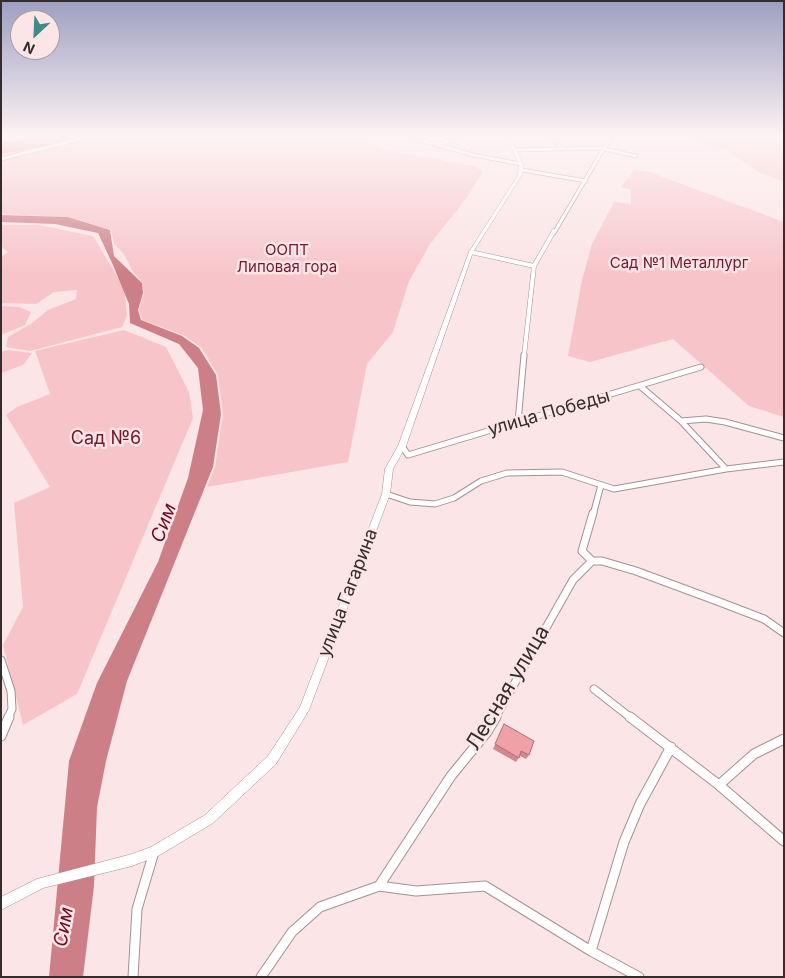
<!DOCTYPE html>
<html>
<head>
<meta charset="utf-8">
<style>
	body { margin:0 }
	#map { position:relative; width:785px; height:978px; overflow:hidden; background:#fbe5e6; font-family:Inter,sans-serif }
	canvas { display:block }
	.frame { position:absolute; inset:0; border:2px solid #352d2d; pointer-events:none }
	.north { position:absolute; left:10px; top:10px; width:50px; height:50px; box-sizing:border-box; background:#fbe5e6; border:1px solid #ac9b9c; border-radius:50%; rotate:205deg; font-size:14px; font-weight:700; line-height:20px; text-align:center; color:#352d2d }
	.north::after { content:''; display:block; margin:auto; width:18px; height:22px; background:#428a88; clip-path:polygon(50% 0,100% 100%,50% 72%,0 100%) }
</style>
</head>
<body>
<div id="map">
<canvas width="785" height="978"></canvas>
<div class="frame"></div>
<div class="north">N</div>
</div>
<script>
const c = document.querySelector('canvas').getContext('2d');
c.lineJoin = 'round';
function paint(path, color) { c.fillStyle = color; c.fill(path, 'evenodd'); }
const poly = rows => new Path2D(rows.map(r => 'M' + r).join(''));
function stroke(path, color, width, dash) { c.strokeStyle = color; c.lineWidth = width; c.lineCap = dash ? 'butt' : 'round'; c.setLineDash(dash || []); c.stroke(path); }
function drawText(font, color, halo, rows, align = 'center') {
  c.font = font + ' Inter,sans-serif'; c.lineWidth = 5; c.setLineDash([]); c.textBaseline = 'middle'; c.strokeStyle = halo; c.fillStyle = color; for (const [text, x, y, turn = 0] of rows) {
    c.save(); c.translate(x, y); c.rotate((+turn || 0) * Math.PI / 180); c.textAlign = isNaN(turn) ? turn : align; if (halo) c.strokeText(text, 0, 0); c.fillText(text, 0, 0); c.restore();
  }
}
const green = poly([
	[82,136,350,136,390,151,475,166,483,172,465,200,430,244,409,281,393,332,367,364,348,462,207,487,215,467,223,414,218,375,201,347,183,335,142,320,139,309,144,293,142,282,133,272,124,254,114,244,111,230,69,217,1,214,1,153],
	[684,136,784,136,784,181,760,173,727,150],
	[634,170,650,172,784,222,784,417,749,406,673,339,590,362,568,356,582,280,592,244,614,202,631,204,631,190,621,187],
	[1,225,39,225,93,236,124,288,127,316,122,327,30,351,6,347,8,337,31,324,48,310,76,299,77,290,54,292,36,304,1,303,1,257,8,252,1,246],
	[1,306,19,307,31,312,25,325,1,335],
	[124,330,166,347,189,392,193,418,77,694,23,725,3,645,23,607,14,503,50,487,6,415,17,407,50,394,35,351],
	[8,350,32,353,23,365,1,373,1,352]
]);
const water = poly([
	[29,136,84,136,55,144,1,154,1,142],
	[1,215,68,217,110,230,114,256,142,283,143,293,138,310,141,320,182,336,199,348,216,375,221,414,213,467,127,681,106,761,97,807,94,886,83,977,49,977,69,761,97,683,158,562,188,478,203,410,198,368,179,344,130,323,129,304,113,265,98,233,55,224,1,222]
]);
const minorFar4 = poly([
	[407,136,473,155,521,164],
	[552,136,561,149],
	[437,145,460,136],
	[516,150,600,148,636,156],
	[1,159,92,136],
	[522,170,586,181],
	[554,233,604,148,611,141]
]);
const minorFar3 = poly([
	[471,252,534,266],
	[524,356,534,266,554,231]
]);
const minorFar2 = poly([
	[640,386,681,421,726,469],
	[681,421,706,419,725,422,784,438],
	[518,422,524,355],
	[402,446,408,455,701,367],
	[386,494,410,502,435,504,454,498,481,481,507,473,562,472,614,489,726,469,784,462],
	[593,515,601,485]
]);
const minorFar1 = poly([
	[592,561,602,561,636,571,717,601,764,619,784,633],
	[1,660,11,691,12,709,8,718],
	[594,689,631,718],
	[495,718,573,580,592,561,582,551,593,513]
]);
const minor = poly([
	[630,717,719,785,784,841],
	[1,736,9,717],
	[719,785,754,754,784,739],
	[379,886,451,776,487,732,496,717],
	[591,951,624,842,640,804,671,747],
	[133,977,137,909,154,852],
	[261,977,292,932,320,907,379,886,416,891,485,886,591,951,639,977]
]);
const tertiary = poly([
	[506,136,510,136,523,164,522,175,473,252,406,446,393,469,390,494,309,710,276,764,213,823,158,856,132,866,43,888,1,910,1,897,37,879,132,854,151,847,205,815,268,756,300,707,382,494,385,469,398,446,469,252,518,175,519,164,506,136]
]);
const wall = poly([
	[502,729,529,755,526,759,520,756,516,762,493,749]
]);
const building = poly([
	[504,724,534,741,529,755,521,751,519,758,495,744,504,724]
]);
const farParknames = [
	["ООПТ",287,250],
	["Липовая гора",287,267],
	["Сад №1 Металлург",679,263]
];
const streetNames = [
	["улица Победы",549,413,-16],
	["улица Гагарина",348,593,-69]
];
const parkNames = [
	["Сад №6",106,439]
];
const waterNames = [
	["Сим",164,523,-70],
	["Сим",64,927,-80]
];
const nearStreetnames = [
	["Лесная улица",508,688,-59]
];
paint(green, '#f7c5c9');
paint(water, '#cd7f87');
stroke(minorFar4, '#a59192', 4.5);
stroke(minorFar3, '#a59192', 5);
stroke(minorFar2, '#a59192', 7);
stroke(minorFar1, '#a59192', 9);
stroke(minor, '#a59192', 11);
stroke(tertiary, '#a59192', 1);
stroke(minorFar4, '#fff', 3);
stroke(minorFar3, '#fff', 4);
stroke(minorFar2, '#fff', 5);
stroke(minorFar1, '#fff', 7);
stroke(minor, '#fff', 9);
paint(tertiary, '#fff');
paint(wall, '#cf8a90');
paint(building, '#f1a0a8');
stroke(building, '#a97076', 1);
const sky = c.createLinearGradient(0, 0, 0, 273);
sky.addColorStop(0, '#9d9fc1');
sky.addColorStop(0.5, '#fdf3f4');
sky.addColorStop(1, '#fdf3f400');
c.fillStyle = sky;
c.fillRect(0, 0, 785, 273);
drawText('15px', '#75172c', '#fbe5e6', farParknames);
drawText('18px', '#352d2d', '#fbe5e6', streetNames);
drawText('18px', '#75172c', '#fbe5e6', parkNames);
drawText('italic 19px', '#6c0d26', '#fbe5e6', waterNames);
drawText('21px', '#352d2d', '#fbe5e6', nearStreetnames);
</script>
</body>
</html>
